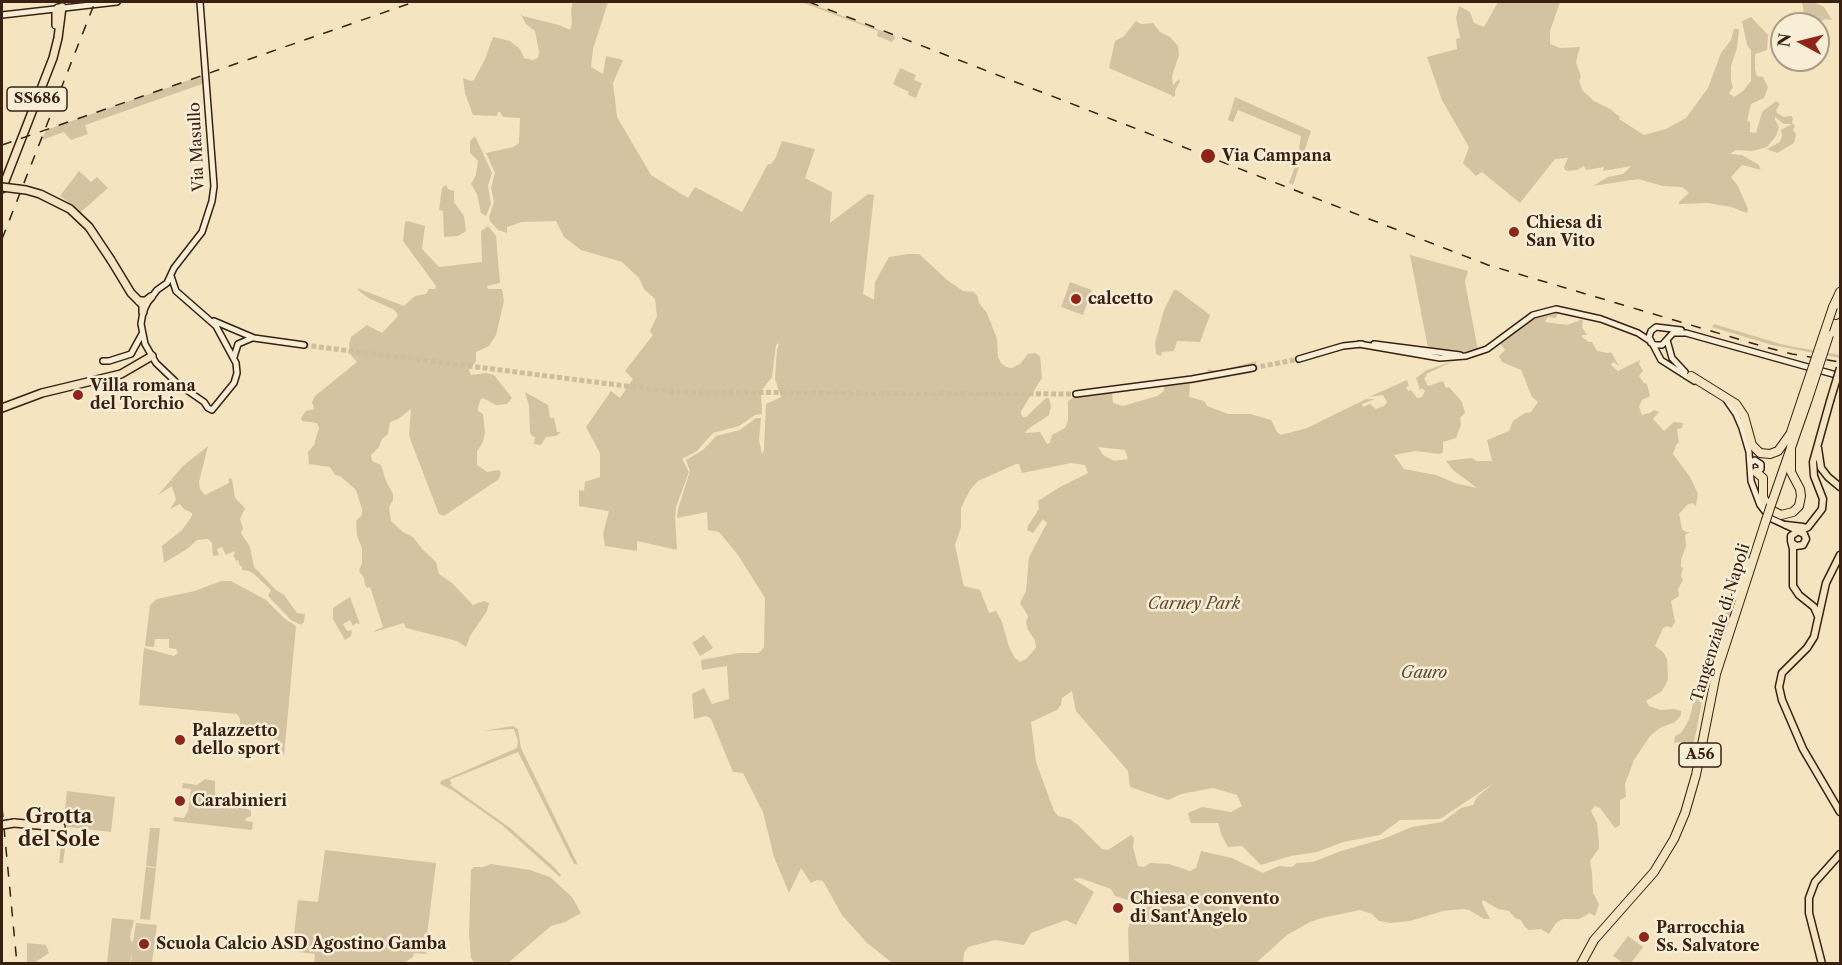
<!DOCTYPE html>
<html>
<head>
<meta charset="utf-8">
<style>
	body { margin:0 }
	#map { position:relative; width:1842px; height:965px; overflow:hidden; background:#f4e4bf; font-family:"Libre Caslon Text",serif }
	canvas { display:block }
	.frame { position:absolute; inset:0; border:3px solid #392010; pointer-events:none }
	.north { position:absolute; left:1770px; top:12px; width:60px; height:60px; box-sizing:border-box; background:#f8edd5; border:2px solid #ac9b86; border-radius:50%; rotate:277deg; font-size:16px; font-weight:700; line-height:24px; text-align:center; color:#392010 }
	.north::after { content:''; display:block; margin:auto; width:21px; height:27px; background:#8f2418; clip-path:polygon(50% 0,100% 100%,50% 72%,0 100%) }
</style>
</head>
<body>
<div id="map">
<canvas width="1842" height="965"></canvas>
<div class="frame"></div>
<div class="north">N</div>
</div>
<script>
const c = document.querySelector('canvas').getContext('2d');
c.lineJoin = 'round';
function paint(path, color) { c.fillStyle = color; c.fill(path, 'evenodd'); }
const poly = rows => new Path2D(rows.map(r => 'M' + r).join(''));
function stroke(path, color, width, dash) { c.strokeStyle = color; c.lineWidth = width; c.lineCap = dash ? 'butt' : 'round'; c.setLineDash(dash || []); c.stroke(path); }
function drawText(font, color, halo, rows, align = 'center') {
  c.font = font + ' "Libre Caslon Text",serif'; c.lineWidth = 5; c.setLineDash([]); c.textBaseline = 'middle'; c.strokeStyle = halo; c.fillStyle = color; for (const [text, x, y, turn = 0] of rows) {
    c.save(); c.translate(x, y); c.rotate((+turn || 0) * Math.PI / 180); c.textAlign = isNaN(turn) ? turn : align; if (halo) c.strokeText(text, 0, 0); c.fillText(text, 0, 0); c.restore();
  }
}
const green = poly([
	[573,2,608,2,593,49,591,67,603,74,606,56,623,60,613,83,617,117,651,175,688,198,695,187,742,212,768,164,771,164,775,159,782,141,815,149,805,178,832,192,830,223,868,194,874,195,863,294,874,300,875,282,889,257,908,254,919,254,947,280,963,291,974,292,978,297,979,303,987,313,997,339,998,357,1001,363,1006,367,1012,368,1020,364,1028,354,1035,353,1040,356,1042,378,1021,411,1021,414,1023,417,1026,417,1046,398,1049,398,1051,406,1049,415,1028,429,1025,433,1040,432,1047,444,1050,443,1052,435,1065,428,1068,421,1068,401,1076,396,1112,392,1113,403,1123,406,1157,396,1164,391,1164,385,1245,371,1253,366,1215,373,1207,373,1208,369,1217,371,1257,361,1251,373,1190,384,1189,397,1204,401,1207,406,1228,414,1250,414,1271,420,1277,432,1281,435,1307,428,1366,399,1375,399,1362,404,1363,407,1370,404,1376,409,1384,406,1387,402,1383,395,1369,397,1407,380,1409,386,1406,387,1408,391,1411,390,1417,398,1422,397,1425,391,1422,388,1420,390,1416,378,1427,370,1454,361,1426,374,1427,376,1424,378,1428,386,1443,381,1446,388,1449,387,1462,402,1465,413,1460,418,1461,425,1456,438,1443,442,1443,452,1440,454,1416,451,1394,455,1404,469,1436,475,1455,483,1477,488,1453,470,1446,461,1472,458,1476,461,1492,461,1487,440,1509,431,1513,421,1525,413,1531,412,1538,402,1532,397,1521,370,1502,362,1499,356,1505,350,1500,343,1533,318,1558,312,1556,318,1548,317,1545,322,1567,325,1583,319,1582,327,1587,335,1582,335,1582,337,1589,342,1592,342,1597,351,1608,353,1611,352,1619,366,1613,362,1611,365,1618,371,1640,360,1639,364,1643,371,1639,376,1644,383,1647,384,1650,396,1642,400,1639,407,1642,415,1648,413,1649,414,1654,410,1659,412,1653,419,1664,431,1674,422,1683,423,1682,428,1677,429,1679,442,1676,445,1673,454,1690,477,1698,494,1696,506,1692,503,1687,505,1679,514,1682,529,1686,532,1690,532,1685,535,1686,546,1681,560,1681,567,1683,568,1681,576,1683,580,1678,589,1679,596,1671,601,1675,622,1671,628,1668,626,1663,628,1655,646,1663,652,1667,659,1668,680,1662,691,1646,701,1649,706,1661,710,1674,709,1681,711,1681,715,1675,722,1660,728,1650,736,1634,760,1625,784,1626,797,1620,800,1620,825,1615,828,1600,808,1595,806,1591,811,1597,823,1599,842,1599,848,1590,861,1592,873,1593,893,1599,904,1595,916,1590,913,1579,919,1563,919,1556,923,1549,934,1541,929,1529,930,1524,926,1521,920,1515,918,1509,911,1498,909,1483,900,1482,903,1490,919,1484,919,1469,910,1463,909,1443,911,1410,921,1391,923,1379,921,1372,914,1360,910,1322,918,1310,922,1287,935,1256,963,1129,963,1128,929,1133,915,1141,904,1115,896,1111,889,1080,878,1073,879,1094,892,1076,925,1066,920,1031,933,1024,945,995,940,968,947,964,953,963,963,894,964,867,943,842,915,823,881,817,880,811,883,801,868,789,893,774,857,763,812,743,773,733,772,711,719,706,716,694,719,692,694,704,688,712,704,729,699,727,666,702,670,701,660,739,653,758,653,761,651,764,647,765,598,738,555,719,532,708,530,707,512,677,518,678,509,690,471,686,460,703,450,716,436,740,430,756,418,761,418,759,440,762,454,764,450,766,404,781,397,775,379,777,350,779,343,776,345,772,377,761,391,762,414,755,415,739,426,713,433,697,451,682,459,689,472,676,507,675,518,677,550,637,541,637,551,605,546,603,534,609,511,579,506,579,490,584,491,585,482,600,477,600,453,586,427,611,391,620,398,633,379,625,371,653,335,650,331,657,316,655,299,644,289,639,278,622,262,581,250,564,237,556,221,522,222,507,227,507,233,498,230,490,221,489,217,494,202,491,188,495,173,486,153,513,147,519,143,520,118,503,117,500,112,498,112,497,116,473,115,465,93,463,78,471,81,474,80,485,59,493,37,510,41,520,49,524,58,533,60,538,58,539,52,535,31,526,24,520,13,523,16,559,25,570,30,572,24,571,9],
	[1098,447,1125,450,1128,459,1114,461,1103,455],
	[1071,463,1085,465,1088,473,1060,487,1038,501,1039,509,1028,526,1027,530,1033,533,1043,519,1047,523,1029,557,1026,591,1020,603,1028,616,1026,622,1028,630,1035,640,1036,648,1026,659,1020,662,1015,658,1009,647,1002,622,996,611,989,613,980,590,964,586,963,583,955,545,961,527,961,508,970,490,978,481,1016,464,1019,464,1022,473],
	[1072,691,1076,711,1128,771,1130,787,1168,800,1181,794,1213,788,1237,795,1242,806,1231,812,1202,807,1188,813,1191,823,1218,823,1221,834,1228,847,1242,846,1261,865,1291,856,1317,852,1343,842,1380,835,1400,820,1440,819,1494,783,1477,797,1473,805,1461,808,1442,822,1412,827,1383,839,1341,851,1313,862,1297,863,1292,867,1279,866,1263,873,1232,858,1201,851,1196,868,1190,871,1169,864,1150,863,1144,867,1138,866,1133,847,1134,838,1131,835,1108,850,1102,849,1079,826,1070,819,1058,816,1054,811,1036,762,1031,722,1057,710,1061,705,1062,698],
	[801,2,806,2,895,36,895,38,892,42,877,36,878,31],
	[1498,2,1560,2,1550,31,1550,44,1560,48,1580,47,1576,62,1581,77,1579,81,1583,91,1594,101,1610,109,1620,117,1619,119,1644,135,1666,129,1686,118,1708,88,1721,53,1731,40,1734,29,1739,29,1737,48,1731,66,1731,81,1733,87,1729,93,1734,97,1743,91,1751,81,1751,50,1747,45,1742,21,1751,17,1768,35,1767,50,1755,54,1755,69,1757,76,1763,77,1768,87,1764,98,1751,104,1747,121,1750,122,1750,132,1756,133,1762,112,1776,101,1780,104,1776,110,1777,113,1784,117,1791,116,1793,118,1792,123,1795,126,1793,130,1796,134,1794,143,1777,153,1767,149,1780,142,1782,136,1781,130,1792,124,1784,124,1775,117,1775,120,1779,127,1776,136,1767,147,1752,151,1736,150,1730,154,1742,155,1759,165,1760,170,1765,171,1742,165,1731,177,1738,186,1748,209,1747,213,1731,207,1708,203,1679,204,1679,202,1689,193,1682,187,1663,186,1638,179,1593,186,1608,177,1623,174,1631,166,1603,171,1604,167,1586,170,1584,166,1577,170,1568,171,1565,170,1564,167,1568,158,1555,159,1520,203,1482,172,1476,176,1463,163,1469,147,1442,100,1427,57,1457,49,1456,39,1460,38,1456,18,1459,6,1470,12,1474,23,1484,27],
	[1802,2,1814,2,1824,7,1832,20,1825,19,1817,24,1804,13],
	[1136,21,1141,24,1153,23,1160,32,1170,37,1178,46,1179,55,1172,76,1173,85,1179,79,1180,81,1175,91,1175,96,1173,97,1171,95,1109,68,1115,41,1123,37],
	[900,68,916,75,914,80,922,83,916,98,908,95,909,92,893,84],
	[204,75,205,83,85,125,88,134,71,140,64,132,42,140,46,130],
	[1235,97,1311,131,1293,185,1289,183,1297,161,1301,136,1238,110,1233,122,1228,120],
	[475,136,492,173,488,186,491,204,486,216,481,213,477,194,471,184,476,175,478,161,470,153,470,141],
	[79,171,91,182,97,177,108,188,81,212,60,196],
	[446,185,448,189,454,191,454,202,464,216,466,231,458,236,444,237,443,211,439,210,442,188],
	[408,221,425,226,422,249,439,267,482,262,481,231,488,226,496,236,500,283,487,286,488,289,502,289,504,301,496,335,489,346,476,352,476,361,469,370,471,375,486,373,494,375,512,398,507,404,496,405,483,398,481,399,478,407,478,411,483,414,485,432,483,442,477,451,477,465,487,472,498,470,501,472,499,479,444,516,439,514,409,436,411,409,398,419,390,422,388,434,382,439,379,447,371,455,372,461,381,465,386,481,393,494,393,500,389,507,391,521,403,532,413,537,422,549,436,562,439,574,452,583,473,605,484,601,489,603,487,611,470,636,466,647,457,641,406,628,404,623,374,632,374,631,383,627,370,587,367,588,365,585,364,578,359,571,362,563,362,548,357,536,356,521,362,515,362,509,356,490,340,476,335,475,330,467,309,464,308,452,314,445,319,428,317,423,302,421,301,418,306,411,314,409,312,402,315,396,357,362,351,355,349,345,351,337,367,325,382,333,398,316,397,313,393,309,370,299,359,291,357,288,404,306,415,296,426,294,429,289,435,289,436,286,403,241,405,222],
	[1410,255,1468,271,1465,282,1478,350,1461,353,1428,348],
	[1070,282,1092,290,1083,315,1061,307],
	[1174,290,1177,290,1210,315,1200,342,1177,341,1174,351,1162,352,1161,356,1156,354,1155,343,1164,310],
	[1714,324,1784,345,1840,355,1840,358,1772,345,1712,327],
	[525,392,548,405,550,418,554,418,557,432,561,432,556,436,546,437,541,445,534,444,535,437,532,436,530,432,529,406],
	[208,446,199,482,200,489,205,495,229,483,229,478,232,479,235,498,245,508,240,519,243,528,241,533,250,547,254,567,276,590,284,595,297,613,305,614,304,622,301,625,291,620,268,596,271,590,254,574,249,571,242,570,242,566,240,566,238,560,236,561,233,555,235,554,234,551,226,555,222,547,217,549,219,555,213,556,212,543,208,539,197,540,187,549,164,563,162,546,182,530,192,516,192,513,184,509,180,504,170,509,176,500,172,486,158,495,183,466],
	[221,581,231,581,266,600,284,618,296,626,284,756,278,740,250,732,244,727,240,728,240,719,237,714,139,705,144,648,174,656,178,653,176,649,169,648,169,639,155,639,154,647,145,646,150,605,157,599,195,591],
	[1731,595,1737,597,1714,673,1708,672,1690,762,1681,742,1674,743,1675,736,1681,733,1689,720,1697,688,1710,662],
	[350,597,360,624,356,623,353,626,350,620,343,624,347,631,352,630,351,636,345,640,333,619,333,608],
	[704,635,713,648,700,656,692,643],
	[513,726,518,729,521,748,578,865,574,864,518,752,449,780,452,783,450,785,510,828,554,867,561,875,560,877,502,825,452,790,440,784,441,781,458,774,517,748,518,741,514,729,482,731],
	[205,779,215,781,215,800,217,802,225,807,246,808,251,811,251,816,245,819,246,821,253,822,252,830,173,821,174,817,184,818,188,811,191,789,182,788,183,783,197,785],
	[67,791,115,797,111,832,68,827,63,863,59,863],
	[150,828,160,828,156,867,146,866],
	[325,850,436,863,425,951,427,954,414,953,413,957,404,963,314,964,315,954,292,951,298,900,318,902],
	[491,864,530,870,550,877,572,897,581,913,565,922,551,926,508,963,479,963,474,962,471,958,469,933,471,870,474,867,483,867],
	[146,867,156,868,150,920,140,919],
	[112,918,134,920,130,937,131,941,133,942,136,923,157,925,152,963,131,963,132,950,130,963,107,963],
	[1628,936,1643,947,1631,963,1623,963,1613,956],
	[27,943,46,945,49,953,34,963,27,963]
]);
const secondaryTunnel = poly([
	[304,345,673,392,1076,394],
	[1253,368,1299,359]
]);
const motorwayTunnel = poly([
	[1711,673,1736,596]
]);
const secondary = poly([
	[2,15,117,2],
	[171,276,176,291,216,326,236,363,237,373,234,383,212,410,208,408,204,402,178,384,156,363,145,344,141,324,143,312,148,302,157,290,167,283,174,268,202,232,212,201,214,186,200,2],
	[214,321,254,338,304,345],
	[1681,330,1656,327,1651,331,1649,337,1661,360,1694,381],
	[1667,340,1672,358,1685,372],
	[1651,343,1655,345,1662,345,1673,333,1686,333,1840,376],
	[1359,344,1440,358,1466,356,1487,349,1533,315,1556,309,1601,319,1638,333,1650,341],
	[1374,344,1460,355],
	[234,357,238,344,252,338],
	[1299,359,1343,346,1362,344],
	[103,361,109,361,131,354,142,334],
	[1076,394,1192,379,1253,368],
	[1727,401,1736,414,1742,428,1749,452,1751,481,1760,505,1770,518,1798,531],
	[1750,463,1755,460,1761,464,1761,469,1756,473]
]);
const primary = poly([
	[1818,448,1821,468,1828,477,1840,487],
	[1786,525,1803,527],
	[1800,531,1808,527,1822,509,1823,499,1814,476,1813,462,1830,401],
	[1792,543,1796,546,1803,545,1806,539,1804,534,1798,531,1791,536,1791,541,1793,549,1793,586,1799,595,1814,607,1818,616],
	[1840,555,1826,583,1814,637,1807,648,1782,673,1779,687,1782,700,1803,749,1840,812],
	[1822,964,1809,913,1809,898,1815,882,1840,854]
]);
const trunk = poly([
	[56,25,56,13,58,8],
	[2,189,53,58,58,38,62,7],
	[111,260,131,293,143,305,143,312],
	[139,301,146,301,151,297],
	[2,408,42,393,121,374,152,356],
	[14,823,61,827]
]);
const motorway = poly([
	[1833,307,1840,292],
	[1836,315,1840,304],
	[1691,376,1736,404,1744,416,1752,445,1760,453,1770,454,1778,451,1791,433],
	[1791,432,1803,396],
	[1756,472,1763,478,1763,497,1769,509,1781,515,1793,512,1799,506,1801,496,1800,489,1791,472,1791,447],
	[1771,505,1808,399],
	[1736,596,1747,562],
	[1581,964,1594,940,1654,872,1674,839,1685,813,1696,775,1716,674,1766,520]
]);
const rail = poly([
	[809,2,1488,265,1765,347,1792,354,1840,362],
	[2,145,414,2],
	[2,239,95,2],
	[2,807,17,964]
]);
const primaryBridge = poly([
	[1830,401,1840,368]
]);
const trunkBridge = poly([
	[2,187,26,190,40,194,70,209,89,227,111,260],
	[2,825,14,823]
]);
const motorwayBridge = poly([
	[1803,396,1833,307],
	[1808,399,1829,335],
	[1766,520,1771,505]
]);
const markers = [
	[1208,156,8,"#8f2418"],
	[1514,232,6,"#8f2418"],
	[1076,299,6,"#8f2418"],
	[78,395,6,"#8f2418"],
	[180,740,6,"#8f2418"],
	[180,801,6,"#8f2418"],
	[1118,908,6,"#8f2418"],
	[1644,937,6,"#8f2418"],
	[144,944,6,"#8f2418"]
];
const shields = [
	[37,99,60],
	[1700,755,42]
];
const shieldNames = [
	["SS686",37,99],
	["A56",1700,755]
];
const streetNames = [
	["Via Masullo",197,147,-93],
	["Tangenziale di Napoli",1721,623,-73]
];
const poiNames = [
	["Via Campana",1222,156],
	["Chiesa di",1526,223],
	["San Vito",1526,241],
	["calcetto",1088,299],
	["Villa romana",90,386],
	["del Torchio",90,404],
	["Palazzetto",192,731],
	["dello sport",192,749],
	["Carabinieri",192,801],
	["Chiesa e convento",1130,899],
	["di Sant'Angelo",1130,917],
	["Parrocchia",1656,928],
	["Ss. Salvatore",1656,946],
	["Scuola Calcio ASD Agostino Gamba",156,944]
];
const parkNames = [
	["Carney Park",1194,604],
	["Gauro",1424,673]
];
const quarterNames = [
	["Grotta",59,817],
	["del Sole",59,840]
];
paint(green, '#d4c3a1');
stroke(secondaryTunnel, '#cfbd9c', 5, [5, 2.5]);
stroke(motorwayTunnel, '#cfbd9c', 8, [8, 4]);
stroke(secondary, '#392010', 8);
stroke(primary, '#392010', 9);
stroke(trunk, '#392010', 10);
stroke(motorway, '#392010', 10);
stroke(secondary, '#f8edd5', 5);
stroke(primary, '#f4e4bf', 6);
stroke(trunk, '#f4e4bf', 7);
stroke(motorway, '#f4e4bf', 8);
stroke(rail, '#392010', 1.5, [10, 10]);
stroke(primaryBridge, '#392010', 9, []);
stroke(trunkBridge, '#392010', 10, []);
stroke(motorwayBridge, '#392010', 10, []);
stroke(primaryBridge, '#f4e4bf', 6);
stroke(trunkBridge, '#f4e4bf', 7);
stroke(motorwayBridge, '#f4e4bf', 8);
for (const [x, y, r, color] of markers) { const dot = new Path2D(); dot.arc(x, y, r, 0, 2 * Math.PI); c.fillStyle = color; c.fill(dot); stroke(dot, '#f8edd5', 2); }
for (const [x, y, w] of shields) { const box = new Path2D(); box.roundRect(x - w / 2, y - 12, w, 24, 4.5); c.fillStyle = '#f8edd5'; c.fill(box); stroke(box, '#392010', 1.5); }
drawText('bold 15px', '#392010', null, shieldNames);
drawText('16px', '#392010', '#f8edd5', streetNames);
drawText('bold 16px', '#392010', '#f8edd5', poiNames, 'left');
drawText('italic 16px', '#604934', '#f8edd5', parkNames);
drawText('bold 20px', '#392010', '#f8edd5', quarterNames);
</script>
</body>
</html>
